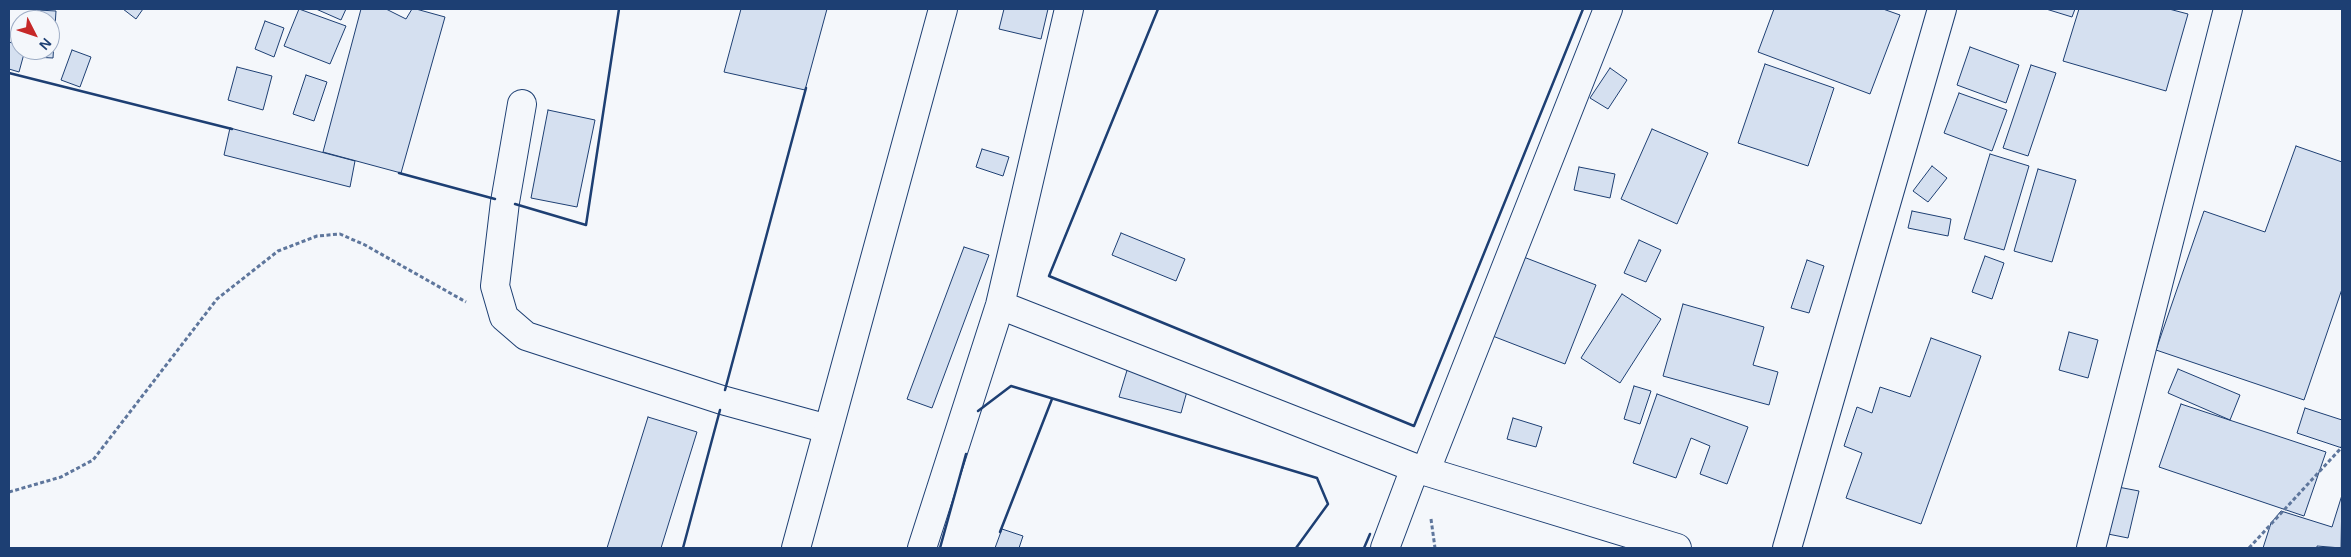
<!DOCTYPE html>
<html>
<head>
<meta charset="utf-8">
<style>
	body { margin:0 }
	#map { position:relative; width:2351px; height:557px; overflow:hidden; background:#f4f7fb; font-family:Helvetica,sans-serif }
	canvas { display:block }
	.frame { position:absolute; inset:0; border:10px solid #1d3f73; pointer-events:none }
	.north { position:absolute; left:10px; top:10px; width:50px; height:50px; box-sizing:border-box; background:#f4f7fb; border:1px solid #9eadc5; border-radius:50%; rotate:131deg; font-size:14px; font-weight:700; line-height:20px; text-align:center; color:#1d3f73 }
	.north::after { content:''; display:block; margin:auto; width:18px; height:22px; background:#c62828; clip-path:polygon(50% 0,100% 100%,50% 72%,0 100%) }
</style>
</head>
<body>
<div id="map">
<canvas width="2351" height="557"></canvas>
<div class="frame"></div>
<div class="north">N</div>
</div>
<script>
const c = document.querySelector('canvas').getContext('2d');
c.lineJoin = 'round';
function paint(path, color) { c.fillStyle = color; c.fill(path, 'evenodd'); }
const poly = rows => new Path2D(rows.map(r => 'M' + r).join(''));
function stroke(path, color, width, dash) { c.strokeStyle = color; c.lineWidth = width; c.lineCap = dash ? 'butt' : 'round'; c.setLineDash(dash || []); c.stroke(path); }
const building = poly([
	[123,9,143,9,136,19,123,9],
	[299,9,346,26,330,64,284,46,299,9],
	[316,9,346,9,341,20,316,9],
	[361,9,416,9,445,17,401,173,323,152,361,9],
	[386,9,412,9,406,19,386,9],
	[741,9,827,9,805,90,724,72,741,9],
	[1004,9,1048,9,1041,39,999,29,1004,9],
	[1774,9,1883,9,1900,15,1870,94,1758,52,1774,9],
	[2046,9,2075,9,2072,17,2046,9],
	[2079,9,2169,9,2188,14,2166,91,2063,61,2079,9],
	[38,10,56,11,53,58,34,57,35,50,50,50,50,20,37,20,38,10],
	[265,21,284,28,274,57,255,49,265,21],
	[9,42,20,45,20,50,25,50,19,72,9,69,9,42],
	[1970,47,2019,65,2006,103,1957,85,1970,47],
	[72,50,91,57,80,87,61,80,72,50],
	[1765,64,1834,88,1808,166,1738,143,1765,64],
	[2031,65,2056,73,2028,156,2003,148,2031,65],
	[237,67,272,76,263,110,228,100,237,67],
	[1610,68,1627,80,1608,109,1590,98,1610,68],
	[306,75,327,82,314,121,293,114,306,75],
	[1959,93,2007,110,1992,151,1944,133,1959,93],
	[548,110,595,120,577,207,531,198,548,110],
	[230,128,355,161,350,187,224,155,230,128],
	[1652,129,1708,153,1677,224,1621,199,1652,129],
	[2296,146,2342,162,2342,289,2304,400,2156,350,2204,211,2265,232,2296,146],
	[982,149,1009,157,1003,176,976,167,982,149],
	[1990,154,2029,166,2004,250,1964,239,1990,154],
	[1932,166,1947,178,1928,202,1913,191,1932,166],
	[1579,167,1615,174,1610,198,1574,190,1579,167],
	[2038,169,2076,180,2052,262,2014,251,2038,169],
	[1912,211,1951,219,1948,236,1908,228,1912,211],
	[1121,233,1185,259,1176,281,1112,255,1121,233],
	[1639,240,1661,250,1646,282,1624,273,1639,240],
	[964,247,989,255,932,408,907,399,964,247],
	[1521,256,1596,285,1565,364,1490,335,1521,256],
	[1985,256,2004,263,1992,299,1972,292,1985,256],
	[1807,260,1824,266,1809,313,1791,308,1807,260],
	[1622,294,1661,319,1620,383,1581,358,1622,294],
	[1683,304,1764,327,1753,365,1778,372,1769,405,1663,376,1683,304],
	[2069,332,2098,340,2088,378,2059,370,2069,332],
	[1931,338,1981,356,1921,524,1846,498,1862,453,1844,446,1857,407,1872,413,1880,387,1910,397,1931,338],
	[1128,367,1189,384,1181,413,1119,397,1128,367],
	[2178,369,2240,395,2230,420,2168,393,2178,369],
	[1634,386,1651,391,1640,424,1624,419,1634,386],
	[1657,394,1748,427,1727,484,1700,474,1710,446,1691,438,1676,478,1633,463,1657,394],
	[2181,404,2326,452,2304,516,2159,467,2181,404],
	[2305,408,2342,420,2342,448,2297,433,2305,408],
	[648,417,697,432,661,548,607,548,648,417],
	[1513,418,1542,427,1536,447,1507,439,1513,418],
	[2118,487,2139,491,2128,538,2108,534,2118,487],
	[2342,495,2341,548,2317,546,2317,548,2263,548,2271,523,2281,511,2332,527,2342,495],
	[1002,529,1023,536,1019,548,995,548,1002,529]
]);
const path = poly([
	[9,492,61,477,93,460,217,299,278,251,317,236,340,234,365,245,466,302],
	[1431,519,1435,548],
	[2249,548,2342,447]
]);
const minor = poly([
	[522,104,505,202,495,286,504,317,526,336,722,400,828,429],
	[1000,305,1415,468,1677,548],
	[1426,470,1608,9],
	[922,548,1000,305,1069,9],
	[1385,548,1415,468],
	[1787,548,1942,9],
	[2091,548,2228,9]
]);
const highway = poly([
	[796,548,943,9]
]);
const wall = poly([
	[1158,9,1049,276,1414,426,1583,9],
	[9,73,232,129],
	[399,173,495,199],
	[515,204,586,225,619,9],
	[725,390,806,88],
	[978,411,1011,386,1317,478,1328,504,1296,548],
	[1000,532,1052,399],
	[683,548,720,410],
	[940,548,966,454],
	[1364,548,1370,534]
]);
paint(building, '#d5e0f0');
stroke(building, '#1d3f73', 1);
stroke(minor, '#1d3f73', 30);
stroke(highway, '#1d3f73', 30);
stroke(path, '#5e769c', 3, [4, 2.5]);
stroke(minor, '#f4f7fb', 28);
stroke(highway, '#f4f7fb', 28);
stroke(wall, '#1d3f73', 2.5);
</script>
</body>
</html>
